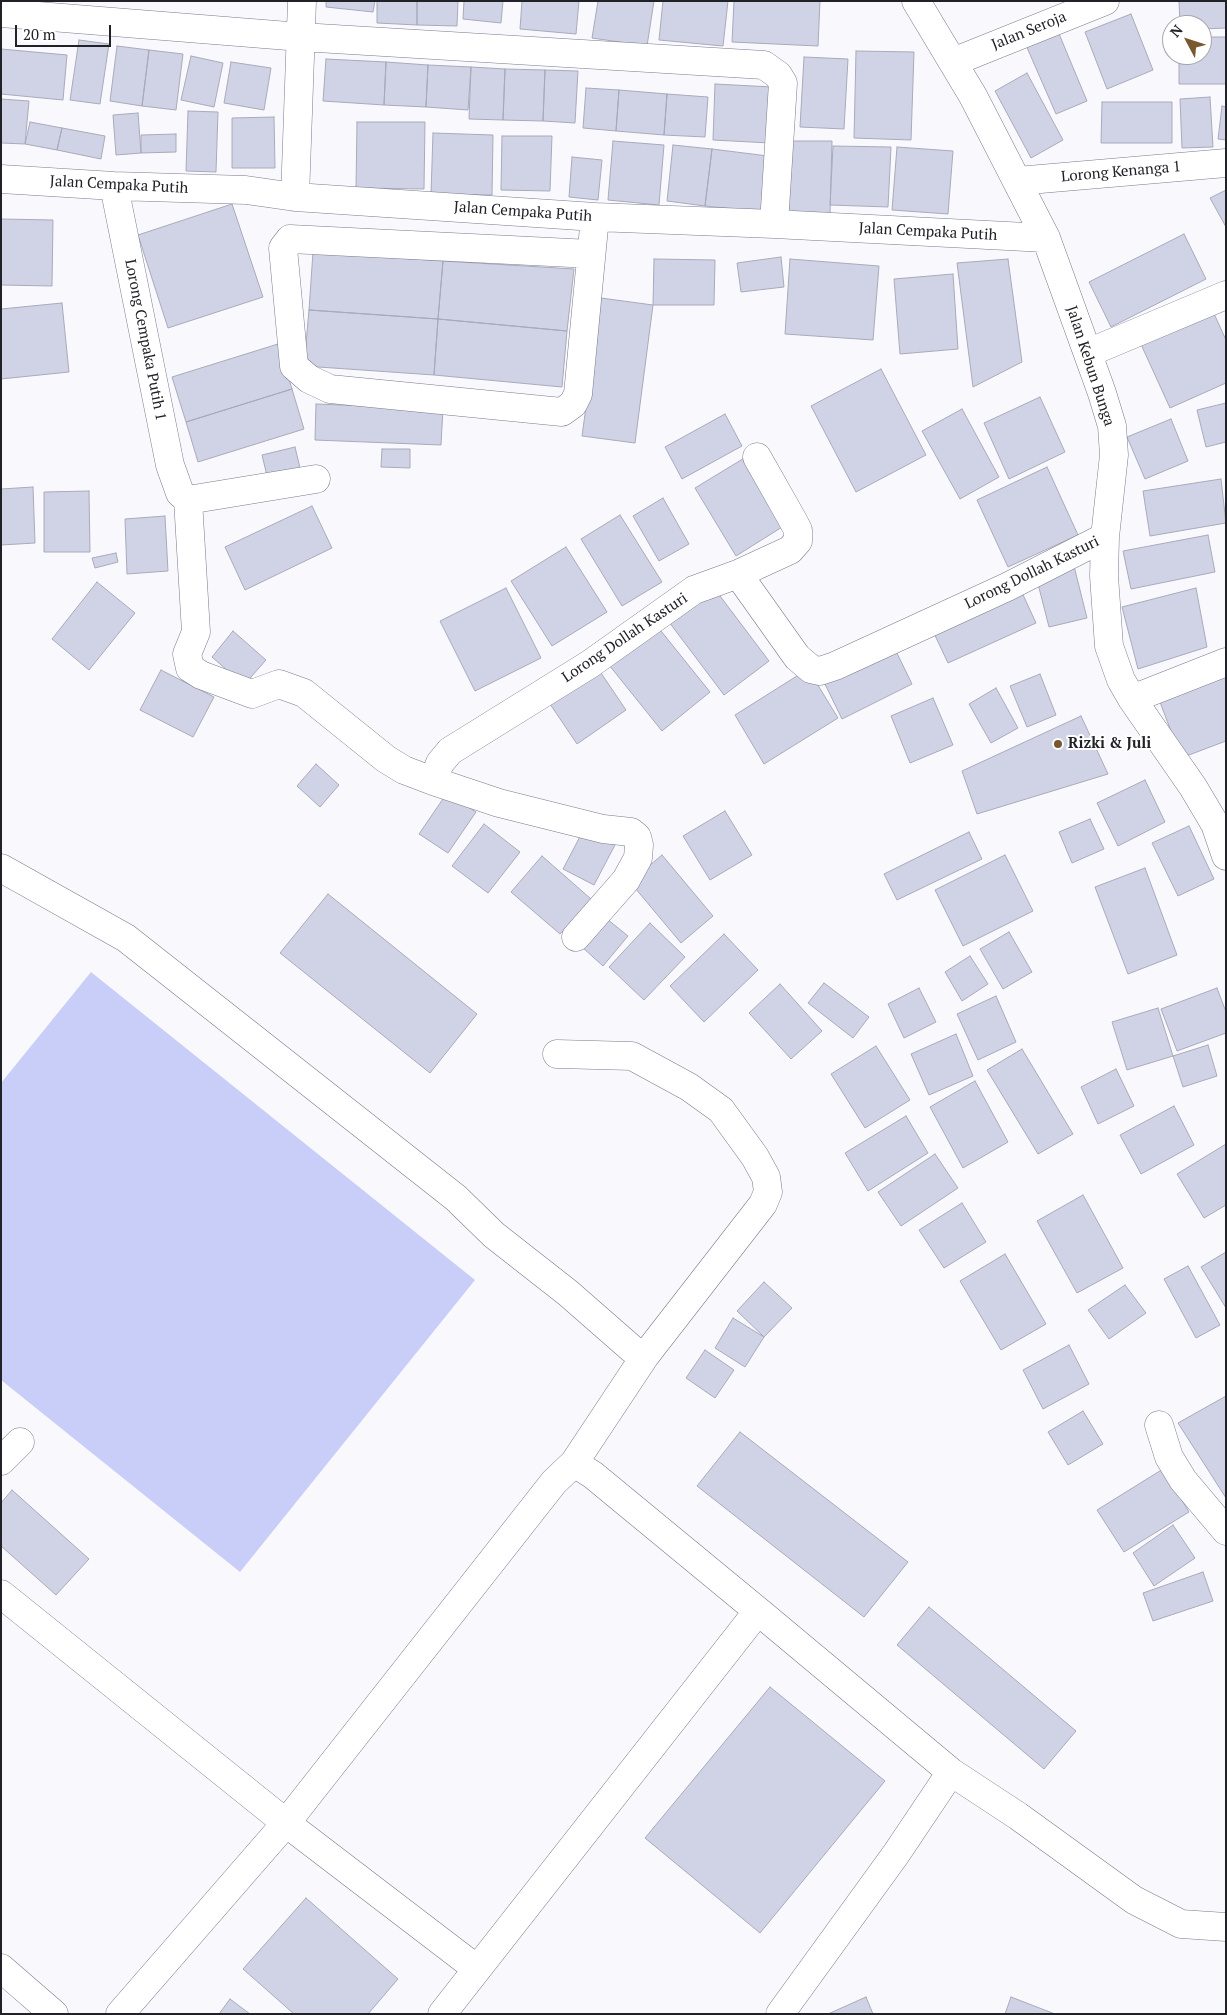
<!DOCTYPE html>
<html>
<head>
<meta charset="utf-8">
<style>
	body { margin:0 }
	#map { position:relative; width:1227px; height:2015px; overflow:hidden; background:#f9f9fd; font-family:"PT Serif",serif }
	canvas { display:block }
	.frame { position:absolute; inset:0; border:2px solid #212128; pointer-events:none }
	.north { position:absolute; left:1162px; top:15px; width:50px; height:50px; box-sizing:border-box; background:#fff; border:1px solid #a6a6a9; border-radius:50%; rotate:310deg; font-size:14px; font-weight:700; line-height:20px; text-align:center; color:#212128 }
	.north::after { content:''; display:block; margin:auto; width:18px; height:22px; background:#7a582f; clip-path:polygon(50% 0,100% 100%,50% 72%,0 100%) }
	.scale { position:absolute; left:15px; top:25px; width:96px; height:22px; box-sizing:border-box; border:2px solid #212128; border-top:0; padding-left:6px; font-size:15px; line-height:18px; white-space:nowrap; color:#212128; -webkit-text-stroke:4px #fff; paint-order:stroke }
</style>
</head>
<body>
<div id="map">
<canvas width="1227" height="2015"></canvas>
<div class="frame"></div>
<div class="north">N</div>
<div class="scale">20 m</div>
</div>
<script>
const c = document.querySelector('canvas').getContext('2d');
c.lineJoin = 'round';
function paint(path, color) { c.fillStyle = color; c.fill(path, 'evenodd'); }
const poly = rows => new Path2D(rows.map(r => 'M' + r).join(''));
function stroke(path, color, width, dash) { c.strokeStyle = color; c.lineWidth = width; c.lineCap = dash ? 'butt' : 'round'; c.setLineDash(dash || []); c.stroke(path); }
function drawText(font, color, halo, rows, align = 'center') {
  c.font = font + ' "PT Serif",serif'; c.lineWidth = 4; c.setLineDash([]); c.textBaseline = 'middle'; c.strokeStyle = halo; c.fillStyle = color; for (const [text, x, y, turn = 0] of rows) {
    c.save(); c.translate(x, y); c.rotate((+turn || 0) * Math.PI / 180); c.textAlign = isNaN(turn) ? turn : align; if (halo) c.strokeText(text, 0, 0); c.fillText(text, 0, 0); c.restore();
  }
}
const green = poly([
	[91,972,475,1280,240,1572,1,1380,1,1083]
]);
const building = poly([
	[326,1,375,1,373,12,326,7,326,1],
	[377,1,417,1,417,25,377,23,377,1],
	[417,1,458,1,457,26,417,25,417,1],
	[464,1,503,1,501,23,463,19,464,1],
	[522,1,579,1,576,34,520,29,522,1],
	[598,1,654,1,647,46,592,38,598,1],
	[663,1,728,1,723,46,659,40,663,1],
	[734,1,820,1,818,46,732,42,734,1],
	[1179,1,1226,1,1226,28,1202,29,1202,25,1180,25,1179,1],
	[1131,14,1153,70,1107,89,1085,32,1131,14],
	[1057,29,1087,101,1056,114,1025,43,1057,29],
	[1202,37,1226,37,1226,84,1179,84,1179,55,1202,55,1202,37],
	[79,40,109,44,100,104,70,100,79,40],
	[117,46,149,50,142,106,110,101,117,46],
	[1,49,67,55,63,100,1,94,1,49],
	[149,50,183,54,176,110,142,106,149,50],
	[856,51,914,52,911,140,854,138,856,51],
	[191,56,223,63,214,107,181,100,191,56],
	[804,57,848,59,844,129,800,127,804,57],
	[326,59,386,62,384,105,323,101,326,59],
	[231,62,271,68,264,110,224,103,231,62],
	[386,62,428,65,426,107,384,105,386,62],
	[428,65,471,67,468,110,426,107,428,65],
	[471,67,505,69,503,120,469,119,471,67],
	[505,69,545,70,543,121,503,120,505,69],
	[545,70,578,71,575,123,543,121,545,70],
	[1027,73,1063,140,1031,158,995,91,1027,73],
	[715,84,772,87,770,143,713,140,715,84],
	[586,88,619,90,616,131,583,128,586,88],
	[619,90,667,94,664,135,616,131,619,90],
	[667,94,708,97,705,137,664,135,667,94],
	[1210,97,1213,147,1182,148,1180,99,1210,97],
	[1,99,29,101,25,144,1,143,1,99],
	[1102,102,1172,102,1172,143,1101,143,1102,102],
	[1222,106,1226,107,1226,140,1218,139,1222,106],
	[188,111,218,112,216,172,186,171,188,111],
	[138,113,141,153,116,155,113,115,138,113],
	[274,117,275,168,232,168,232,118,274,117],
	[30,122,62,128,57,150,25,144,30,122],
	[357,122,425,122,424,189,356,188,357,122],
	[62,128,105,136,101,159,57,150,62,128],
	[433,133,493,135,492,195,431,194,433,133],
	[176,134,176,152,141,153,141,135,176,134],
	[502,136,552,136,550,191,501,190,502,136],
	[613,141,664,145,659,205,608,200,613,141],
	[789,141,832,141,830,215,787,214,789,141],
	[673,145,712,149,705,206,667,201,673,145],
	[833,146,891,147,888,207,830,205,833,146],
	[897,147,953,151,948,214,892,210,897,147],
	[712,149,768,156,762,212,705,206,712,149],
	[572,157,602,160,598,200,569,197,572,157],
	[1226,190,1226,227,1210,198,1226,190],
	[232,204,263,297,168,328,138,235,232,204],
	[1,219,53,220,52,286,1,285,1,219],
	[1184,234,1206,279,1111,327,1089,282,1184,234],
	[313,252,443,261,438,319,309,310,313,252],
	[781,257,784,287,741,292,737,263,781,257],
	[654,259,715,260,714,305,653,305,654,259],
	[790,259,879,266,873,340,785,334,790,259],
	[1008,259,1022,362,973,387,957,263,1008,259],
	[443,261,574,269,567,331,438,319,443,261],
	[953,274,958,349,900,354,894,279,953,274],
	[601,298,653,305,635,443,582,436,601,298],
	[62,303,69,372,1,379,1,309,62,303],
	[1211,307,1226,340,1226,383,1170,408,1139,340,1211,307],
	[309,310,438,319,434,375,304,366,309,310],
	[438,319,567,331,562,387,434,375,438,319],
	[278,344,292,389,186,422,172,377,278,344],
	[881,369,926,455,856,492,811,406,881,369],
	[292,389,304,429,198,462,186,422,292,389],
	[1040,397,1065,452,1009,479,984,423,1040,397],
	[1226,403,1226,442,1206,447,1197,410,1226,403],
	[316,404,443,409,441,445,315,440,316,404],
	[962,409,999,477,960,499,922,431,962,409],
	[725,414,742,446,682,479,665,447,725,414],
	[1171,419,1188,461,1145,479,1127,437,1171,419],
	[295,447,301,472,268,480,262,455,295,447],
	[382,449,410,449,410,468,381,467,382,449],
	[746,457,787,524,736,556,695,488,746,457],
	[1047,467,1078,535,1008,567,977,500,1047,467],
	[1221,479,1226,523,1150,536,1143,491,1221,479],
	[33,487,35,543,1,545,1,489,33,487],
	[89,491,90,552,44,552,44,492,89,491],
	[663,498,689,544,659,561,633,516,663,498],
	[312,506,332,548,245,590,225,547,312,506],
	[620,515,662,582,622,606,581,539,620,515],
	[165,516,168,571,127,574,125,519,165,516],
	[1208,535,1215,572,1131,589,1123,551,1208,535],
	[566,547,607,612,552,646,511,581,566,547],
	[116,553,118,562,95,568,92,558,116,553],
	[1074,566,1087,618,1049,627,1036,576,1074,566],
	[97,582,135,613,89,670,52,639,97,582],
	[1019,586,1036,623,948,663,931,627,1019,586],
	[506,588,541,658,475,691,440,621,506,588],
	[714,588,769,661,724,695,669,622,714,588],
	[1196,588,1207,647,1138,669,1122,607,1196,588],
	[657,626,710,692,662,731,609,665,657,626],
	[233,631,266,660,244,685,212,657,233,631],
	[892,643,912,684,842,719,822,678,892,643],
	[808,669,838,718,764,764,735,715,808,669],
	[161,670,214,697,193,737,140,710,161,670],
	[599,670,626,710,577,744,550,704,599,670],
	[1040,674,1056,715,1027,727,1010,686,1040,674],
	[1226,677,1226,741,1181,758,1160,702,1226,677],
	[996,688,1018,728,991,743,969,704,996,688],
	[933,698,953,745,910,763,891,716,933,698],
	[1081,716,1108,774,977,814,962,771,1081,716],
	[316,764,339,785,320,807,297,786,316,764],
	[1145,780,1165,822,1118,846,1097,803,1145,780],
	[447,793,476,812,448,853,419,834,447,793],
	[725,811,752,855,710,880,683,836,725,811],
	[1090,819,1104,849,1072,863,1059,832,1090,819],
	[484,824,520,852,488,893,452,866,484,824],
	[1189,826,1214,879,1178,896,1152,843,1189,826],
	[584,829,615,845,594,885,563,869,584,829],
	[969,832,982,859,897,900,884,874,969,832],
	[662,855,713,916,681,943,630,882,662,855],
	[1005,855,1033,911,963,946,935,890,1005,855],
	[542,856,591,899,560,934,511,892,542,856],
	[1145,868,1177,955,1128,974,1095,887,1145,868],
	[328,894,477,1014,430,1073,280,953,328,894],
	[607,919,628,936,603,966,583,948,607,919],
	[650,923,685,957,644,1000,609,967,650,923],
	[1009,932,1032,972,1003,989,980,949,1009,932],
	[724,934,758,970,704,1022,670,986,724,934],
	[970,956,988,984,962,1001,945,972,970,956],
	[824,983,869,1017,853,1038,808,1003,824,983],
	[780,984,822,1031,791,1059,749,1013,780,984],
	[919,988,936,1022,904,1038,888,1004,919,988],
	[1217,988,1226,1012,1226,1033,1177,1051,1161,1009,1217,988],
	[996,996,1016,1042,978,1060,957,1014,996,996],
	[1158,1008,1173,1056,1127,1070,1112,1022,1158,1008],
	[956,1034,973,1076,929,1095,911,1054,956,1034],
	[1208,1045,1217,1076,1183,1087,1173,1056,1208,1045],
	[876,1046,910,1100,865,1128,831,1074,876,1046],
	[1022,1049,1073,1134,1038,1154,987,1070,1022,1049],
	[1116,1069,1134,1106,1098,1124,1081,1087,1116,1069],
	[975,1081,1008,1142,963,1168,930,1107,975,1081],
	[1174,1106,1194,1145,1141,1174,1120,1135,1174,1106],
	[906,1116,928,1153,868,1191,845,1153,906,1116],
	[1226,1144,1226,1205,1204,1218,1177,1174,1226,1144],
	[935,1154,958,1188,901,1226,878,1192,935,1154],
	[1083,1195,1123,1268,1077,1293,1037,1221,1083,1195],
	[962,1203,986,1242,944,1268,919,1230,962,1203],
	[1226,1252,1226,1308,1201,1267,1226,1252],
	[1005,1254,1046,1324,1001,1350,960,1281,1005,1254],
	[1188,1266,1220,1325,1196,1338,1164,1279,1188,1266],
	[764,1282,792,1308,764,1337,737,1311,764,1282],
	[1125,1285,1146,1313,1109,1339,1088,1310,1125,1285],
	[733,1318,764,1337,745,1367,715,1348,733,1318],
	[1069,1345,1089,1384,1043,1409,1023,1370,1069,1345],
	[705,1350,734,1370,715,1398,686,1378,705,1350],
	[1226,1396,1226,1498,1178,1423,1226,1396],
	[1083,1411,1103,1444,1068,1465,1048,1432,1083,1411],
	[740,1432,908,1562,864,1617,697,1486,740,1432],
	[1163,1469,1189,1512,1124,1552,1097,1510,1163,1469],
	[12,1490,89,1559,56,1595,1,1546,1,1503,12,1490],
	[1173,1525,1195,1558,1154,1586,1133,1553,1173,1525],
	[1203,1572,1213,1601,1153,1621,1143,1593,1203,1572],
	[929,1607,1076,1731,1044,1769,897,1645,929,1607],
	[770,1687,885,1781,760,1933,645,1838,770,1687],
	[306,1898,398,1979,368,2014,294,2014,243,1969,306,1898],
	[866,1997,873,2014,828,2014,866,1997],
	[1011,1997,1055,2014,1005,2014,1011,1997],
	[230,1999,250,2014,219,2014,230,1999]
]);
const minor = poly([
	[916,1,973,96,1046,238,1102,393,1112,426,1114,455,1105,537,1104,576,1109,646,1121,680,1132,699,1193,787,1215,824,1226,856],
	[1,13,301,37,764,65,778,75,783,83,774,224],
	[953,62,1105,1],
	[1,179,114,186,246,190,295,197,595,217,774,224,1046,238],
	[1017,181,1226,163],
	[114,186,170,465,180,493,188,500,316,479],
	[295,197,302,1],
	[591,254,290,239,283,248,294,366,309,379,330,389,562,412,573,404,578,394,595,217],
	[1088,353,1226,295],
	[188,500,196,632,187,654,190,668,201,675,252,694,279,684,304,693,386,759,404,770,433,781],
	[738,574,790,550,798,541,798,530,791,517,757,457],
	[1132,699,1226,662],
	[1,868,126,938,456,1198,494,1235,568,1293,632,1349,645,1356,763,1204,768,1192,766,1177,755,1157,721,1110,689,1087,632,1056,557,1054],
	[576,937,626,880,638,858,639,845,637,837,631,832,603,829,499,803,433,781,440,763,450,751,590,664,694,590,738,574,797,657,811,669,820,671,835,666,1007,587,1105,537],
	[1159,1425,1169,1457,1183,1480,1226,1531],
	[1,1461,20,1442],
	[574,1463,645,1356],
	[1,1594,286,1823,477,1969],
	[758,1611,951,1772,1018,1816,1134,1900,1181,1924,1226,1927],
	[1,1968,54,2014],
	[120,2014,286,1823,554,1482,574,1463,593,1475,758,1611,442,2014],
	[780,2014,896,1854,951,1772]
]);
const markers = [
	[1058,744,5,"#7a582f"]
];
const streetNames = [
	["Jalan Seroja",1029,31,-22],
	["Lorong Kenanga 1",1121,172,-5],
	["Jalan Cempaka Putih",119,185,3],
	["Jalan Cempaka Putih",523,212,4],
	["Jalan Cempaka Putih",928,232,3],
	["Lorong Cempaka Putih 1",145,340,79],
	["Jalan Kebun Bunga",1090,366,72],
	["Lorong Dollah Kasturi",1032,573,-26],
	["Lorong Dollah Kasturi",625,638,-34]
];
const poiNames = [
	["Rizki & Juli",1068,744]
];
paint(green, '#c9cef8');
paint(building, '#d0d3e5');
stroke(building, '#a8aabb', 1);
stroke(minor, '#797b8c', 29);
stroke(minor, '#fff', 28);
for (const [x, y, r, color] of markers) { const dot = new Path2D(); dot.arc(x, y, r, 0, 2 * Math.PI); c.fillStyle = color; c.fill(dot); stroke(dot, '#fff', 2); }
drawText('15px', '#212128', '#fff', streetNames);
drawText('bold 15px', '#212128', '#fff', poiNames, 'left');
</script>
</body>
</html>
